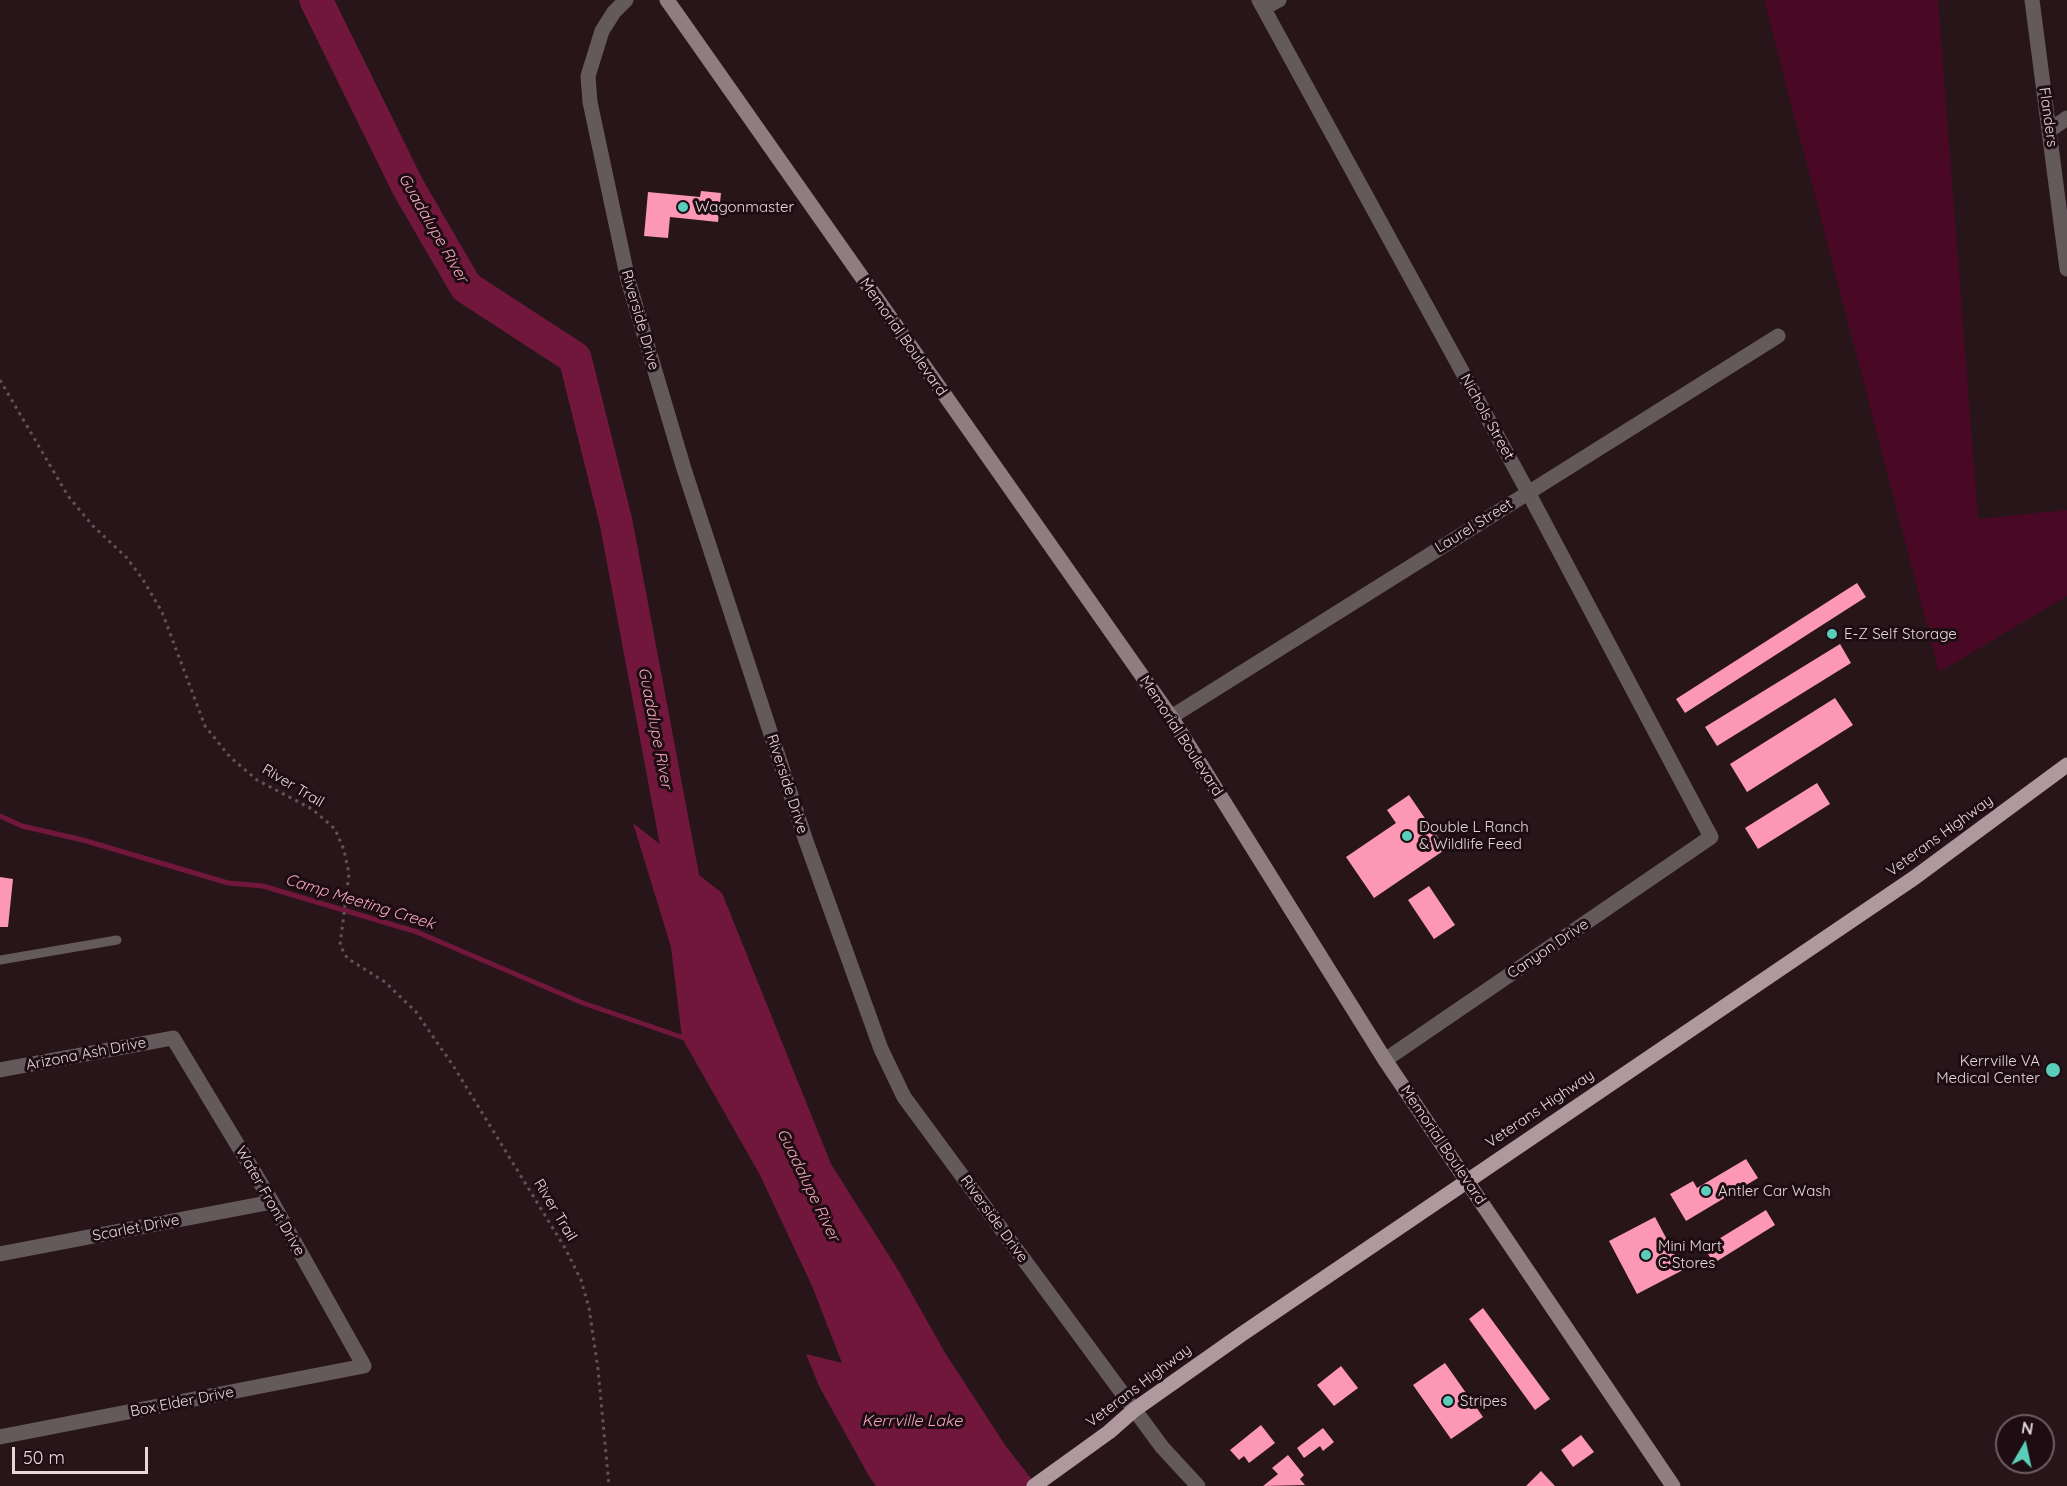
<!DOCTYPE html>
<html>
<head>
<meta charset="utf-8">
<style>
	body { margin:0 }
	#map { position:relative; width:2067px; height:1486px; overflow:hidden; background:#27151a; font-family:Quicksand,sans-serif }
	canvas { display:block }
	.north { position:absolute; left:1995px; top:1414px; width:60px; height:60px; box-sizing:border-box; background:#1d0c11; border:2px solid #6d5d61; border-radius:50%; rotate:9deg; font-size:16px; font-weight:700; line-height:24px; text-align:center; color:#e5d7da }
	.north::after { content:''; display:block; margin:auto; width:21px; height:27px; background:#5bcebb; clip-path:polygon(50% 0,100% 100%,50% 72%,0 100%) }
	.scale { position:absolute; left:12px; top:1447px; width:136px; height:27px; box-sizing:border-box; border:3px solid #e5d7da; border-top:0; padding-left:8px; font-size:18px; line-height:21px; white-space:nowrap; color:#e5d7da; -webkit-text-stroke:4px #1d0c11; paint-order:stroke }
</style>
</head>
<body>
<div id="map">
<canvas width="2067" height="1486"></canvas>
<div class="north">N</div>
<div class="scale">50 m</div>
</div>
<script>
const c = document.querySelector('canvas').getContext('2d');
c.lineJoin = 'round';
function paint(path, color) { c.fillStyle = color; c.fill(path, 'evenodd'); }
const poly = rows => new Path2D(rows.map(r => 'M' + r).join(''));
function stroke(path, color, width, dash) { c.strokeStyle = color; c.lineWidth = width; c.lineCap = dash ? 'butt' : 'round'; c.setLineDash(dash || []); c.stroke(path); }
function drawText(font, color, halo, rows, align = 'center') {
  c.font = font + ' Quicksand,sans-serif'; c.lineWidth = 6; c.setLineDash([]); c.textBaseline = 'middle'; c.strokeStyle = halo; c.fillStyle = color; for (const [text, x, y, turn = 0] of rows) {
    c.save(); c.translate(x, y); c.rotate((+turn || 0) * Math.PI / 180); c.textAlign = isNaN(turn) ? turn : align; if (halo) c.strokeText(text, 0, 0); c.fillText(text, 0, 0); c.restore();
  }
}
const green = poly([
	[1764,0,1938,0,1978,519,2067,510,2067,596,1939,672]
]);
const water = poly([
	[633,823,722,893,831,1164,900,1273,944,1351,1005,1445,1037,1486,876,1486,869,1476,819,1386,806,1354,842,1363,812,1286,760,1175,682,1038,671,947]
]);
const stream = poly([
	[0,816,22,826,83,840,228,883,263,886,417,932,583,1003,687,1039]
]);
const river = poly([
	[316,0,408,187,466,287,575,358,616,522,688,905]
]);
const building = poly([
	[701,191,721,193,718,222,670,217,668,238,644,236,648,192,700,197],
	[1857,583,1866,597,1685,713,1676,699],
	[1840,644,1851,663,1717,746,1705,727],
	[1835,698,1853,725,1747,792,1730,764],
	[1817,783,1830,804,1758,849,1745,828],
	[1409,795,1446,849,1374,898,1346,857,1396,823,1387,810],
	[0,877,13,879,8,927,0,927],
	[1429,886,1455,925,1434,939,1408,900],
	[1746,1159,1758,1178,1686,1221,1670,1194,1693,1181,1697,1188],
	[1766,1210,1775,1225,1714,1263,1704,1248],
	[1655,1217,1683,1270,1637,1294,1609,1241],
	[1483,1308,1550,1399,1535,1410,1469,1319],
	[1445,1363,1483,1417,1451,1439,1413,1385],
	[1341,1366,1358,1388,1334,1406,1317,1385],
	[1261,1425,1275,1443,1249,1463,1244,1456,1239,1460,1230,1450],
	[1323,1428,1334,1442,1323,1451,1320,1446,1304,1458,1297,1448],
	[1581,1435,1594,1452,1573,1467,1561,1450],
	[1288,1455,1304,1475,1300,1479,1305,1485,1263,1486,1278,1474,1272,1468],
	[1541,1471,1555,1486,1526,1486]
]);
const path = poly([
	[0,380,68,496,93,526,126,557,142,578,162,612,205,726,230,757,257,780,312,809,335,829,344,850,349,874,340,945,347,958,385,982,416,1012,454,1067,565,1248,581,1280,589,1308,598,1369,609,1486]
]);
const service = poly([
	[0,960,117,940]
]);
const minor = poly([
	[626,0,614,12,602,31,588,76,590,102,628,280,684,469,806,841,881,1049,904,1097,1162,1447,1198,1486],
	[1259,0,1528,492,1711,837,1385,1060],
	[2032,0,2067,269],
	[1264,8,1279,0],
	[2050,130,2067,118],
	[1171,717,1778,336],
	[0,1070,173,1038,272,1202,364,1366,0,1437],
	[0,1254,272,1202]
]);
const secondary = poly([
	[667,0,1171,717,1385,1060,1673,1486]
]);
const primary = poly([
	[1034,1486,1109,1432,1134,1410,1242,1334,1914,878,2067,765]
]);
const markers = [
	[683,207,6,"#5bcebb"],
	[1832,634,6,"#5bcebb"],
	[1407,836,6,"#5bcebb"],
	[2053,1070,8,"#5bcebb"],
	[1706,1191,6,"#5bcebb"],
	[1646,1255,6,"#5bcebb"],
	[1448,1401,6,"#5bcebb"]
];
const streetNames = [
	["Flanders",2048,117,82],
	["Riverside Drive",640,320,74],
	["Memorial Boulevard",903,337,55],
	["Nichols Street",1487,417,61],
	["Laurel Street",1474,526,-32],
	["Memorial Boulevard",1181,736,57],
	["Riverside Drive",787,784,72],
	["River Trail",293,786,31],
	["Veterans Highway",1940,836,-36],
	["Canyon Drive",1548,949,-34],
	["Arizona Ash Drive",86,1054,-11],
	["Veterans Highway",1540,1109,-34],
	["Memorial Boulevard",1443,1145,56],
	["Water Front Drive",270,1201,60],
	["River Trail",555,1210,59],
	["Riverside Drive",994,1219,54],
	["Scarlet Drive",136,1228,-11],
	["Veterans Highway",1139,1386,-37],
	["Box Elder Drive",182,1402,-11]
];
const poiNames = [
	["Wagonmaster",695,207],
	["E-Z Self Storage",1844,634],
	["Double L Ranch",1419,827],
	["& Wildlife Feed",1419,844],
	["Kerrville VA",2040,1061,"right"],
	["Medical Center",2040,1078,"right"],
	["Antler Car Wash",1718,1191],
	["Mini Mart",1658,1246],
	["C Stores",1658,1263],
	["Stripes",1460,1401]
];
const waterNames = [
	["Guadalupe River",433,228,60],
	["Guadalupe River",655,728,79],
	["Camp Meeting Creek",360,902,17],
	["Guadalupe River",808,1185,64],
	["Kerrville Lake",912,1421]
];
paint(green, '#490924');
paint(water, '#70173b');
stroke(stream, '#70173b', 5);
stroke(river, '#70173b', 33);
paint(building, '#fc97b5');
stroke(path, '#625156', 3, [3, 4.5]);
stroke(service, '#645a5c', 9);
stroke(minor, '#645a5c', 15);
stroke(secondary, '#8e7d81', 15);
stroke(primary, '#af999e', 15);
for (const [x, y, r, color] of markers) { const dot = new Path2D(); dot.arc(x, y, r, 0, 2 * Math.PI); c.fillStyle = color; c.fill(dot); stroke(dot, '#1d0c11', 2); }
drawText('15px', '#e5d7da', '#1d0c11', streetNames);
drawText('15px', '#e5d7da', '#1d0c11', poiNames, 'left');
drawText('italic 16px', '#f2a6bc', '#1d0c11', waterNames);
</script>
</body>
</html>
